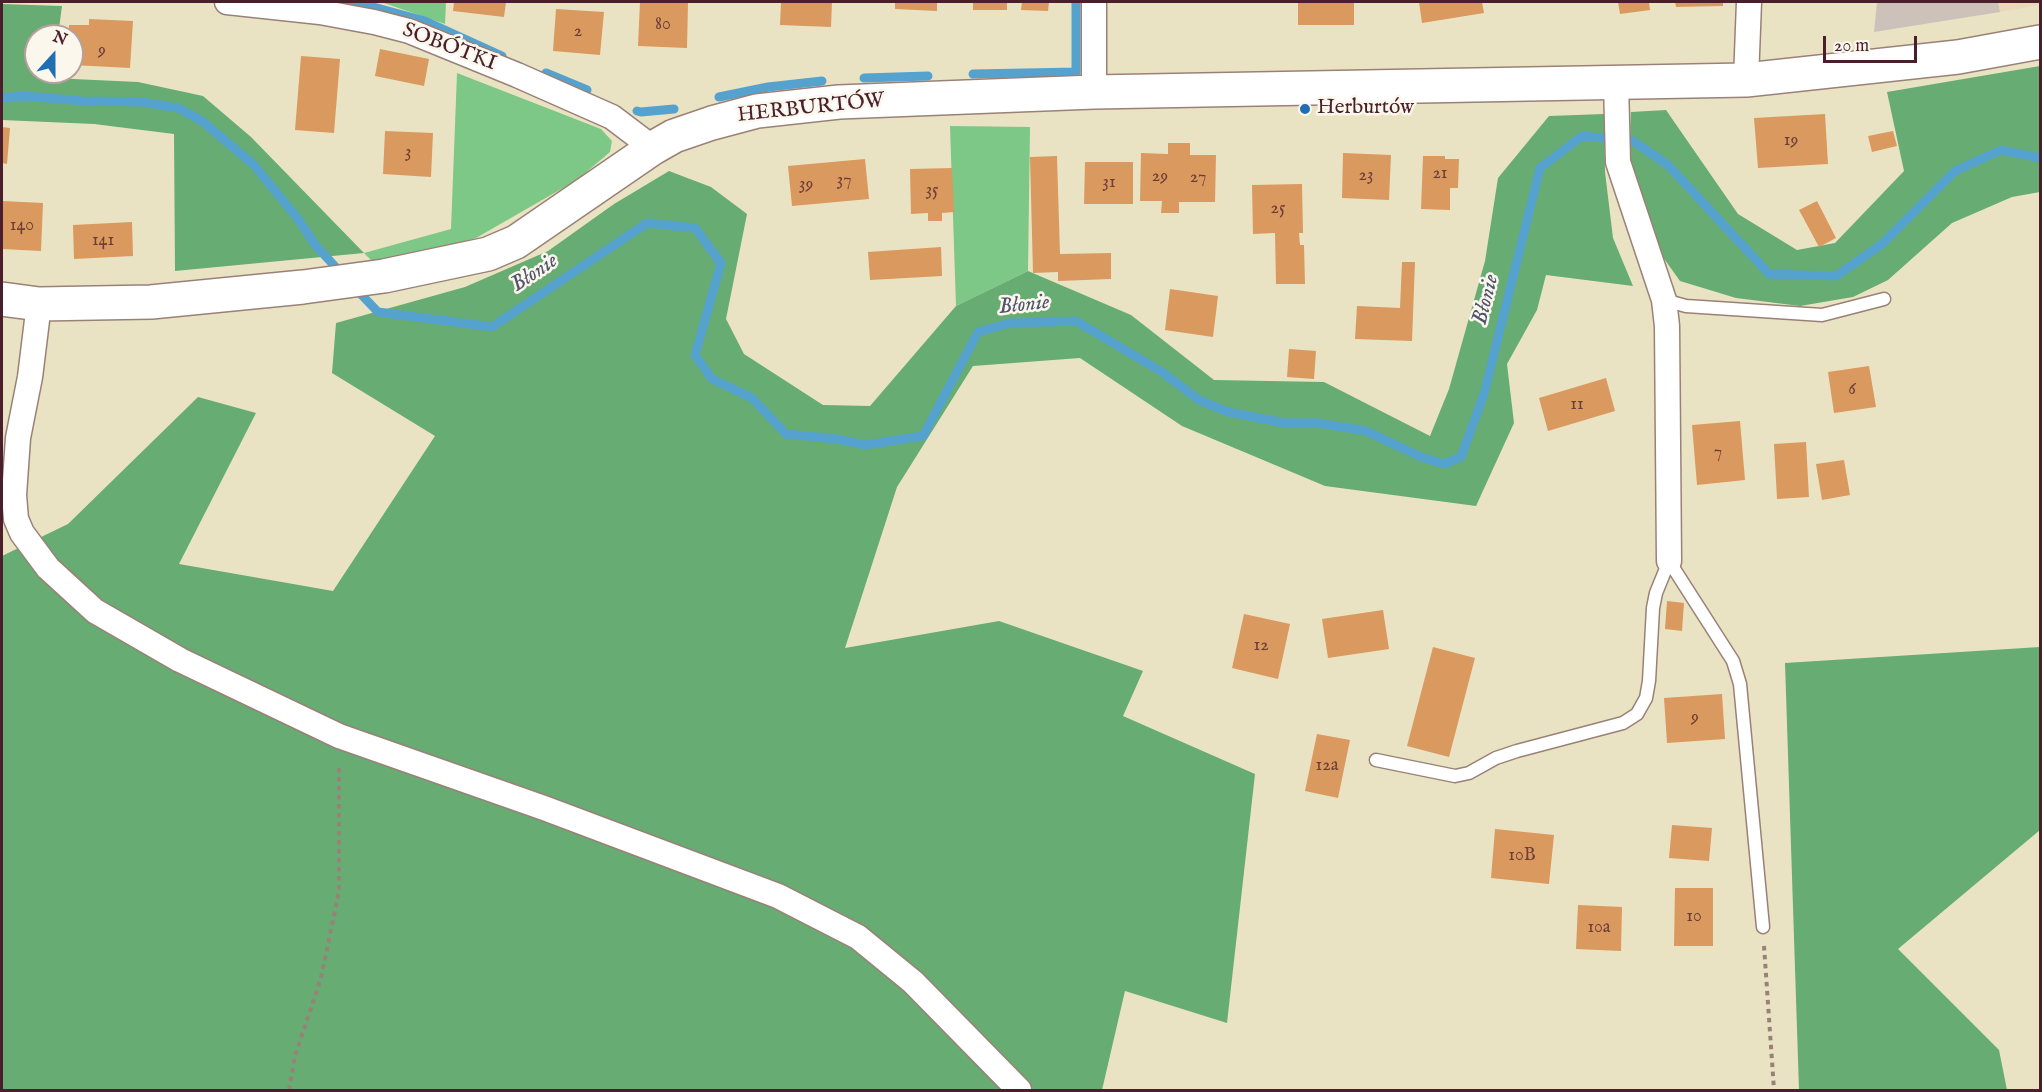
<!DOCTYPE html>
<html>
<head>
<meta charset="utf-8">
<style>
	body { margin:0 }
	#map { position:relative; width:2042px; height:1092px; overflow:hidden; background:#eae3c3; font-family:"IM FELL English",serif }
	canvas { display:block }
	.frame { position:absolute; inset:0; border:3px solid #4a1f2b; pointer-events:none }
	.north { position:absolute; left:24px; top:24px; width:60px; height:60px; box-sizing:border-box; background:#fbf7ec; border:2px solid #b4a19f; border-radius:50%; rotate:21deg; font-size:16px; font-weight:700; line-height:24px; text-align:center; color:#4a1f2b }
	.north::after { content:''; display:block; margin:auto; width:21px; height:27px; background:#1f6fb2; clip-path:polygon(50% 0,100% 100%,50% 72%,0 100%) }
	.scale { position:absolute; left:1823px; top:36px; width:94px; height:27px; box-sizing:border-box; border:3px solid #4a1f2b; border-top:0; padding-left:8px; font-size:18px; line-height:21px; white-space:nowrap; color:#4a1f2b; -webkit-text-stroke:4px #fbf7ec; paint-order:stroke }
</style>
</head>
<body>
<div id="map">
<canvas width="2042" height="1092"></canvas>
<div class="frame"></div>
<div class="north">N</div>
<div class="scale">20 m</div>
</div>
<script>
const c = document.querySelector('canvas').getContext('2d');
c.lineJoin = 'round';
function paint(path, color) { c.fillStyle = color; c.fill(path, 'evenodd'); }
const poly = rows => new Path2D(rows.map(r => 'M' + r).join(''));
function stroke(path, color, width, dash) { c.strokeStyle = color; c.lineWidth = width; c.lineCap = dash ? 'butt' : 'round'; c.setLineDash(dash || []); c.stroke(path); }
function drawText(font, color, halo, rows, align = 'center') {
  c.font = font + ' "IM FELL English",serif'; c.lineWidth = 5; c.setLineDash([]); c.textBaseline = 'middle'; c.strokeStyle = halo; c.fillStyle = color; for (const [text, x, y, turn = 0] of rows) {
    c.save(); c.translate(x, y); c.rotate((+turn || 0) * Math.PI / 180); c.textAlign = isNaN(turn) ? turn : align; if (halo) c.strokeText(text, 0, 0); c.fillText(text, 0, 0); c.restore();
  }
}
const built = poly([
	[1998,2,2040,2,2040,5,2000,12]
]);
const industrial = poly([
	[1877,2,1998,2,2000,12,1874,32]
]);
const green = poly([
	[381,2,446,2,445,24],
	[457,73,601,129,612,141,610,152,577,180,476,238,386,263,374,263,364,253,451,229],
	[950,126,1030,127,1028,271,956,306]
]);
const forest = poly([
	[2,4,62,6,58,36,36,36,36,72,52,72,52,78,138,82,203,96,251,137,364,253,175,271,174,134,94,124,2,120],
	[2040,66,2040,192,2012,197,1952,223,1888,280,1853,297,1800,306,1736,298,1680,281,1660,253,1629,168,1631,112,1666,110,1738,214,1797,250,1835,243,1904,171,1887,92],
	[1604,114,1605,172,1613,238,1633,286,1546,275,1537,310,1507,364,1514,423,1476,506,1325,486,1182,426,1080,358,973,366,897,487,845,648,999,621,1143,671,1123,716,1255,774,1227,1023,1125,991,1102,1090,2,1090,2,556,68,524,198,397,256,413,179,564,333,591,435,436,332,373,336,323,465,287,548,251,614,204,669,171,711,187,747,214,726,319,744,354,823,405,870,406,956,306,1028,271,1131,315,1214,380,1324,382,1430,436,1449,389,1485,261,1498,178,1549,116],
	[2040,647,2040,830,1898,949,1999,1050,2007,1090,1799,1090,1785,663]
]);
const stream = poly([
	[335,2,366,5,425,21,502,56],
	[546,73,587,90],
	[973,74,1076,72,1076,2],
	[864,78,928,76],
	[719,97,768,87,822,81],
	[2,98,23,96,84,101,142,102,178,108,202,121,254,165,298,219,316,246,343,275],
	[637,111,641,112,674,109],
	[354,287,378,312,492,327,647,223,695,228,721,263,695,355,712,379,752,398,786,434,837,439,865,445,923,436,978,332,1010,323,1076,321,1162,372,1199,400,1228,412,1284,423,1318,423,1366,431,1421,457,1444,464,1461,457,1484,394,1540,168,1582,136,1633,141,1668,165,1769,274,1836,276,1882,244,1955,171,2001,150,2040,158]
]);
const building = poly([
	[454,2,506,2,504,17,453,11],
	[640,2,688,3,687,48,638,46],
	[781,2,832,2,831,27,780,25],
	[895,2,937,2,937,11,895,9],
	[973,2,1007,2,1007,10,973,10],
	[1022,2,1049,2,1048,11,1021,10],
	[1298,2,1354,2,1354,25,1298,25],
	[1419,2,1482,2,1484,13,1422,23],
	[1618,2,1649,2,1650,10,1620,14],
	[1675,2,1723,2,1723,6,1676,7],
	[556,9,604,12,600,55,553,51],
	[89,19,133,21,130,68,72,65,72,36,69,36,69,25,89,25],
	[380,49,429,59,424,86,375,76],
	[301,56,340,59,334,133,295,130],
	[1825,114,1828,164,1758,168,1754,118],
	[2,127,10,128,7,164,2,163],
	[385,131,433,133,431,177,383,174],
	[1893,131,1897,146,1872,152,1868,136],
	[1168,143,1190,143,1190,155,1216,155,1215,202,1179,202,1179,213,1161,213,1162,201,1140,201,1141,153,1168,154],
	[1343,153,1391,155,1389,200,1342,198],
	[1057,156,1060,254,1111,253,1111,279,1058,281,1058,272,1033,273,1030,157],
	[1423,156,1445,156,1445,159,1459,159,1458,188,1450,188,1450,210,1421,209],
	[865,159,869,199,792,206,788,166],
	[1085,162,1133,162,1133,204,1084,204],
	[952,168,954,212,942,213,942,221,928,221,928,213,911,214,910,169],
	[1302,184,1303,233,1299,233,1300,245,1304,245,1305,284,1276,284,1275,233,1253,234,1252,185],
	[2,201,43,203,41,251,2,249],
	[1817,201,1836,238,1819,247,1799,210],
	[132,222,133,256,74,259,73,225],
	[941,247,942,276,870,280,868,252],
	[1402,262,1415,262,1412,341,1355,339,1357,306,1400,308],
	[1170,289,1218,296,1213,337,1165,330],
	[1289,349,1316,351,1314,379,1287,377],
	[1869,366,1876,407,1834,413,1828,372],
	[1606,378,1615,411,1548,431,1539,398],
	[1740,421,1745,480,1697,485,1692,425],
	[1806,442,1809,497,1777,499,1774,444],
	[1844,460,1850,495,1822,500,1816,464],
	[1667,601,1684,603,1682,631,1665,629],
	[1383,610,1389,649,1328,658,1322,619],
	[1244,614,1290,624,1278,679,1232,668],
	[1433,647,1475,658,1449,757,1407,746],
	[1722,694,1725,739,1667,743,1664,698],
	[1317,734,1350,740,1338,798,1305,791],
	[1672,825,1712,828,1709,861,1669,858],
	[1495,829,1554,835,1549,884,1491,878],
	[1675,888,1713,888,1713,946,1674,946],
	[1578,905,1622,907,1621,951,1576,949]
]);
const path = poly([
	[1764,946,1774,1090],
	[289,1090,295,1056,321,978,339,891,339,766]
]);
const lane = poly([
	[1664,300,1686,306,1822,315,1884,299],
	[1669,561,1733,661,1740,684,1763,927],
	[1376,760,1455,776,1469,773,1496,758,1517,751,1623,723,1637,714,1646,698,1649,681,1653,608,1656,593,1669,561]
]);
const street = poly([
	[227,2,320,12,374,22,409,31,517,75,612,117,653,148],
	[1746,80,1749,2],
	[1616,82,1618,162,1664,300,1667,326,1669,561],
	[1094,92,1094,2],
	[39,304,30,377,18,438,14,495,16,519,22,533,48,568,95,611,180,660,339,736,544,808,778,896,858,937,913,982,1019,1090]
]);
const secondary = poly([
	[2,299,39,304,151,302,303,287,384,276,488,254,516,242,653,148,674,136,712,123,757,111,839,102,1094,92,1746,80,1958,57,2040,42]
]);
const markers = [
	[1305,109,6,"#1f6fb2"]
];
const numberNames = [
	["80",663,25],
	["2",578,32],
	["9",102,51],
	["19",1791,141],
	["3",408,153],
	["21",1440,174],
	["23",1366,176],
	["29",1160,177],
	["27",1198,178],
	["37",844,181],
	["31",1109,183],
	["39",806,185],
	["35",932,191],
	["25",1278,209],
	["140",22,226],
	["141",103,241],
	["6",1852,390],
	["11",1577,405],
	["7",1718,453],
	["12",1261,646],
	["9",1695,718],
	["12a",1327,766],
	["10B",1522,856],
	["10",1694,917],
	["10a",1599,928]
];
const streetNames = [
	["SOBÓTKI",449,48,21],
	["HERBURTÓW",811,109,-6]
];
const poiNames = [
	["Herburtów",1317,109]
];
const waterNames = [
	["Błonie",535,274,-34],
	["Błonie",1487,300,-76],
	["Błonie",1024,306,-6]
];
paint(built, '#edd7bb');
paint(industrial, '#ccc2b9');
paint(green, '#7dc886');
paint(forest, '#66ac73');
stroke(stream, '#56a2cf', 9);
paint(building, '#d9995f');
stroke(lane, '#9a8177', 15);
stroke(street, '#9a8177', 27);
stroke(secondary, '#9a8177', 36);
stroke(path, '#9a8177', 4, [4.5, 4.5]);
stroke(lane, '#fff', 12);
stroke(street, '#fff', 24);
stroke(secondary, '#fff', 33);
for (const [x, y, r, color] of markers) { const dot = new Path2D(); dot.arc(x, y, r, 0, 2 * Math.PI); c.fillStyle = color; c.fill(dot); stroke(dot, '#fbf7ec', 2); }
drawText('18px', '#6e3e38', null, numberNames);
drawText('21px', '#4a1f2b', '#fbf7ec', streetNames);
drawText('21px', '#4a1f2b', '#fbf7ec', poiNames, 'left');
drawText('italic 22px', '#4f536d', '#fbf7ec', waterNames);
</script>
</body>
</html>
